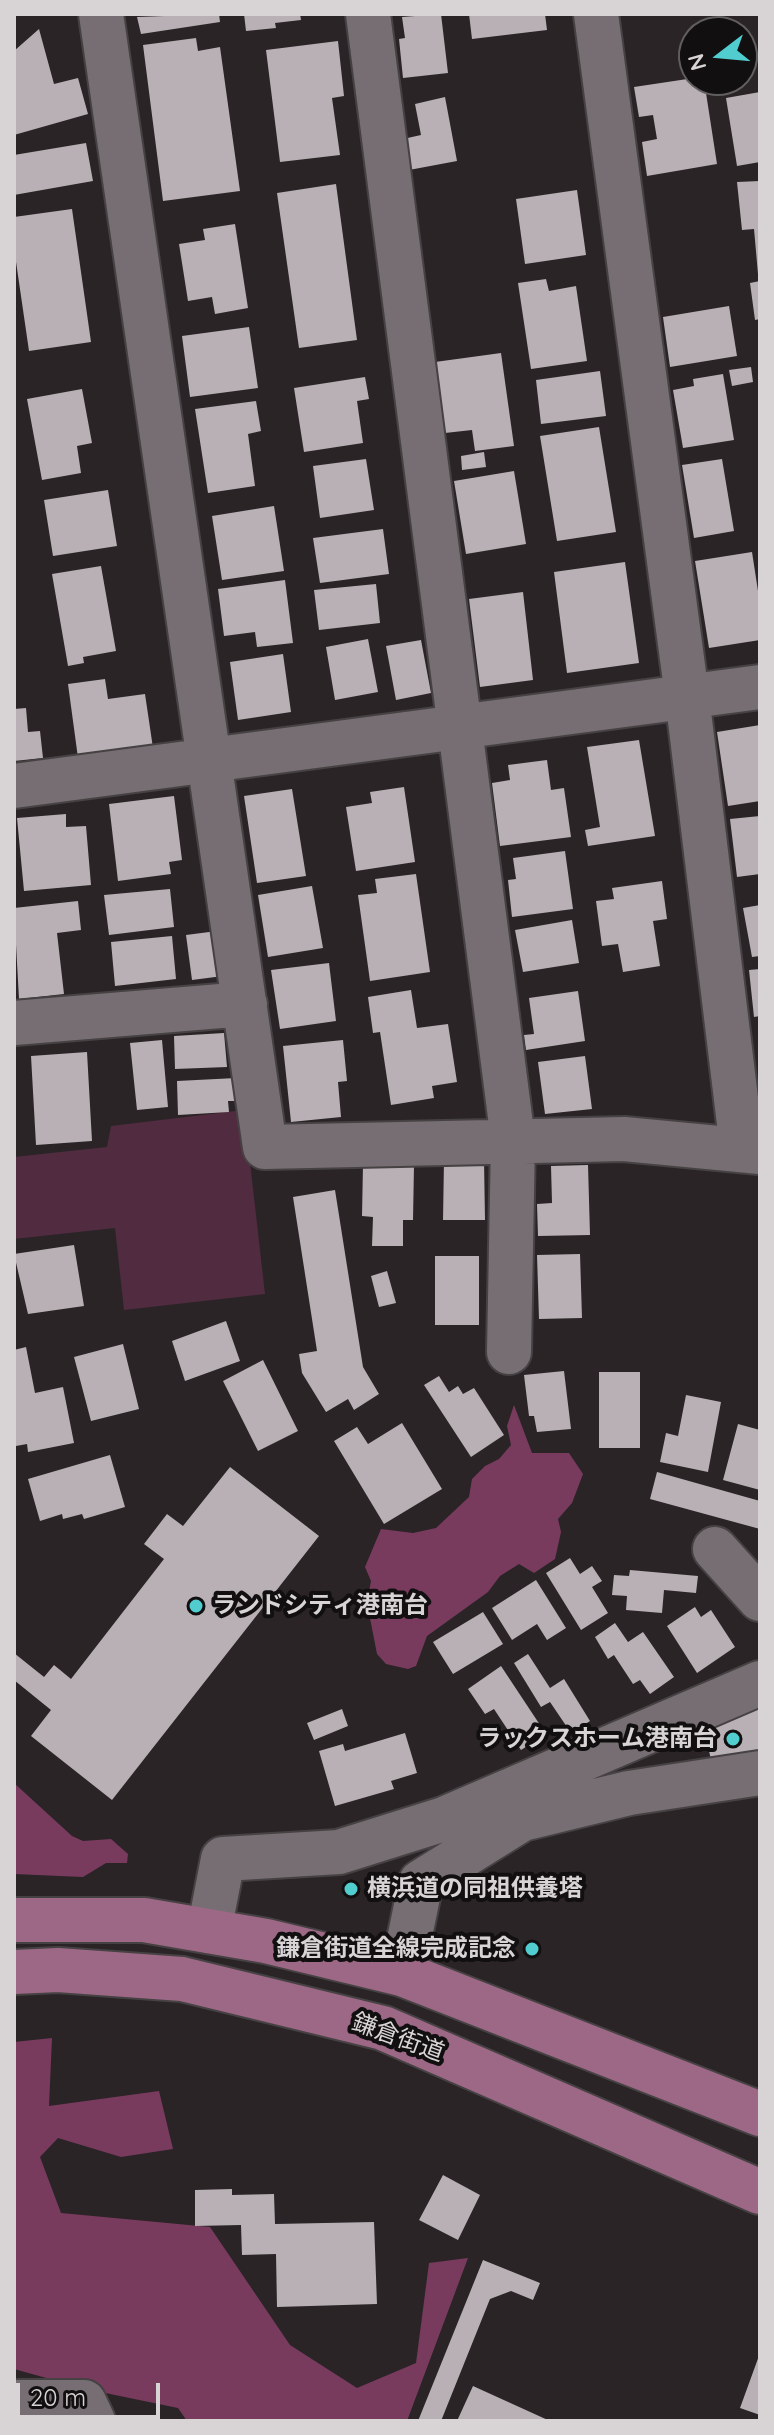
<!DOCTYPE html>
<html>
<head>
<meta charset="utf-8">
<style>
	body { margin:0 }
	#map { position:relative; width:774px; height:2435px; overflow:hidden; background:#2a2427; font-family:Quicksand,sans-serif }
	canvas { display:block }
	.frame { position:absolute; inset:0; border:16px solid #d8d4d5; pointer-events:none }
	.north { position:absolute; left:678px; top:16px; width:80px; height:80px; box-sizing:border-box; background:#110f10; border:2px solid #615e5f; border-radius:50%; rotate:254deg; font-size:22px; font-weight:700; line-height:32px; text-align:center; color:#d8d4d5 }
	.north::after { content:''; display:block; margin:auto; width:28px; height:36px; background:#52cdcf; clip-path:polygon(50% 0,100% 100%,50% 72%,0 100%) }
	.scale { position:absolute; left:16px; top:2383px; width:144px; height:36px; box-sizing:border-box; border:4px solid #d8d4d5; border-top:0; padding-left:10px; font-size:24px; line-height:28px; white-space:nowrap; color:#d8d4d5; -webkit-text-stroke:6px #110f10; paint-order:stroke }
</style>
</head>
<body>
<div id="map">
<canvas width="774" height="2435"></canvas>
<div class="frame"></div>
<div class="north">N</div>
<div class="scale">20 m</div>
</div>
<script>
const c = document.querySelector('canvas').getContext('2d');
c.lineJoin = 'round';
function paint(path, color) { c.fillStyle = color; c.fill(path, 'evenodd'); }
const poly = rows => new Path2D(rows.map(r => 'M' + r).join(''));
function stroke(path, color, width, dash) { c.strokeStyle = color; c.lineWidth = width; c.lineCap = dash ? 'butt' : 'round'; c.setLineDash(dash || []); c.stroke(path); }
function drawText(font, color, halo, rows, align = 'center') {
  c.font = font + ' Quicksand,"Noto Sans JP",sans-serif'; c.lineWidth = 8; c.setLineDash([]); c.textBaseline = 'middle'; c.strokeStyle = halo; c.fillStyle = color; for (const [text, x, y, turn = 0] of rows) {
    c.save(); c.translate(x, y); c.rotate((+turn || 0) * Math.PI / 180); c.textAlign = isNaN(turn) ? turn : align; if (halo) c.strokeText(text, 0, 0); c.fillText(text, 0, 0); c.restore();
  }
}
const green = poly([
	[244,1110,265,1294,124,1310,115,1228,14,1239,14,1157,107,1147,111,1126]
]);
const forest = poly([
	[514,1405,532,1453,569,1453,583,1474,572,1503,558,1519,561,1532,555,1559,534,1573,519,1564,500,1576,488,1592,427,1636,416,1666,408,1669,386,1664,377,1654,367,1603,371,1581,365,1567,381,1529,413,1533,436,1528,469,1497,472,1479,485,1466,499,1459,511,1445,507,1426],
	[14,1783,72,1836,83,1841,111,1839,128,1854,127,1863,106,1863,83,1877,14,1874],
	[52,2038,49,2106,159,2091,173,2149,121,2157,58,2138,40,2157,61,2213,210,2227,290,2345,357,2388,416,2363,429,2263,468,2258,407,2421,187,2421,178,2408,86,2389,14,2369,14,2042]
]);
const building = poly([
	[219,14,220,22,141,34,137,17],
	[244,14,300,14,301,20,275,23,276,28,246,31],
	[441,14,448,73,403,78,399,39,405,38,402,17],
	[469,14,545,14,547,30,472,39],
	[39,29,54,84,78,78,88,114,14,135,14,51],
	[196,38,198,51,220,47,240,191,163,201,143,45],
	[338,41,344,96,332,98,340,155,280,162,266,50],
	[694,78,704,80,717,164,647,176,642,142,657,139,653,115,639,117,634,87],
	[760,92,760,162,737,166,726,98],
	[445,97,457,161,409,170,403,139,421,135,415,104],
	[86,143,93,181,14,195,14,155],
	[760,181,760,274,758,274,754,229,742,230,737,182],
	[336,184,357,340,299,348,277,193],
	[577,190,586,255,525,264,516,199],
	[72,209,91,342,29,351,14,248,14,217],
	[235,224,248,308,215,314,212,297,188,301,179,244,205,240,203,229],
	[546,279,549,291,576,286,587,361,531,369,518,283],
	[760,281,760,319,755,320,750,283],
	[729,306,737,356,670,367,663,317],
	[249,327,258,388,190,397,182,336],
	[501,353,514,446,475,451,472,430,445,433,435,362],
	[751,367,753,382,732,386,729,370],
	[600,371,606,416,541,424,536,380],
	[723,374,734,440,683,448,673,390,694,386,693,379],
	[365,377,369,399,357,401,363,443,304,452,294,388],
	[82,389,92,443,77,446,81,473,42,480,27,399],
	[256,401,261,431,248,434,255,486,208,493,195,409],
	[599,427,616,532,557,541,540,436],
	[484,452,486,467,462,470,461,456],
	[366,459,374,510,320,518,313,466],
	[722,459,734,531,694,538,682,465],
	[514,471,526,544,466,554,454,481],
	[108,490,117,546,53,556,44,500],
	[274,506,284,571,222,580,212,516],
	[383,529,389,574,320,583,313,538],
	[752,552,760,604,760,640,709,648,695,561],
	[625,562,639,663,567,673,554,572],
	[101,566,116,651,83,657,84,663,68,666,52,574],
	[285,580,293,643,257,647,255,632,224,636,218,589],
	[376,584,380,623,319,630,314,590],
	[523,592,533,680,480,687,469,599],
	[368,639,378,692,335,700,326,647],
	[421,640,431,693,396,700,386,646],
	[283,654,291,712,238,720,230,662],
	[105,679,108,699,145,694,153,748,78,758,68,684],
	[26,708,28,732,40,731,43,758,14,761,14,709],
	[760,725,760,801,728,806,717,732],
	[639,740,655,836,588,846,585,830,600,827,587,747],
	[547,760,551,790,564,788,571,837,500,846,492,783,510,780,508,765],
	[404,787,415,862,356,871,346,807,372,803,370,792],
	[292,789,306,876,257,883,244,796],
	[174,796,182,860,169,862,171,874,118,881,109,804],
	[66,814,66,827,86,826,91,885,24,891,17,818],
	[760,816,760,874,737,877,730,819],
	[565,851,573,909,512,917,508,880,516,879,513,858],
	[416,874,430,972,370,981,358,895,377,893,375,879],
	[662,881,667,919,653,921,660,966,623,972,618,944,602,946,596,901,614,899,612,888],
	[312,886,323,948,268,957,258,895],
	[170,889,174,927,109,935,104,895],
	[78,901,81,930,57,933,64,994,19,999,14,908],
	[760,905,760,956,752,957,743,908],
	[572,920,579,963,523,972,515,930],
	[217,931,223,976,192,980,186,935],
	[172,936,176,979,115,986,111,942],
	[329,963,336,1021,280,1029,271,970],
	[760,969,760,1016,754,1017,749,970],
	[411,990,417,1028,448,1024,457,1082,432,1086,434,1098,391,1105,380,1032,373,1033,368,997],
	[578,991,585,1041,526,1050,524,1035,534,1034,529,998],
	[224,1033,227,1067,175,1069,174,1036],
	[162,1040,168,1107,137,1110,130,1043],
	[343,1040,347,1081,338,1082,341,1117,291,1122,283,1046],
	[87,1052,92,1141,36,1145,31,1056],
	[585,1056,592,1109,545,1114,538,1062],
	[236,1078,236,1101,228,1101,229,1112,178,1115,177,1081],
	[444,1160,484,1160,485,1220,443,1220],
	[363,1164,414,1165,413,1220,403,1220,403,1246,372,1246,373,1217,362,1216],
	[588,1165,590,1235,538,1236,537,1204,552,1203,551,1166],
	[335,1190,363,1367,379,1394,354,1410,348,1399,326,1412,302,1373,299,1354,317,1351,293,1197],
	[74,1245,84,1306,28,1314,14,1254],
	[580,1254,582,1318,539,1319,537,1255],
	[435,1256,479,1256,479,1325,435,1325],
	[387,1271,396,1303,379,1307,371,1276],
	[226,1321,240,1361,185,1381,172,1341],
	[123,1344,139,1409,91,1421,74,1357],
	[26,1347,35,1393,63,1387,74,1443,28,1452,27,1444,16,1446,14,1350],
	[263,1360,298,1431,258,1451,223,1381],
	[564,1371,571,1429,537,1432,534,1416,529,1416,524,1375],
	[599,1372,640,1372,640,1448,599,1448],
	[439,1376,449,1392,458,1386,463,1394,474,1388,504,1435,471,1457,424,1385],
	[686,1395,721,1402,708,1472,660,1462,666,1433,678,1436],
	[402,1423,442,1489,384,1524,334,1441,357,1427,368,1444],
	[738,1424,760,1430,760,1490,723,1480],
	[110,1455,125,1507,84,1519,82,1514,63,1519,62,1514,40,1521,28,1479],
	[230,1467,319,1536,112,1800,31,1736,51,1710,14,1680,14,1653,44,1677,54,1665,71,1679,164,1559,144,1544,167,1514,183,1526],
	[657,1472,760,1501,760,1529,650,1499],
	[570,1558,580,1574,592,1566,602,1581,592,1587,608,1613,581,1630,546,1573],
	[630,1570,698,1576,696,1593,664,1590,662,1613,626,1610,627,1596,612,1595,614,1575,629,1576],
	[536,1580,566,1628,547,1640,537,1624,512,1640,492,1608],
	[695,1607,701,1617,711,1610,735,1647,697,1673,667,1626],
	[483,1612,503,1644,453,1674,433,1642],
	[615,1623,628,1642,643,1632,674,1677,650,1694,640,1680,633,1684,614,1655,608,1659,595,1637],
	[528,1654,550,1688,564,1679,590,1721,571,1733,550,1702,541,1707,514,1663],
	[501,1666,546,1734,521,1750,494,1709,485,1714,468,1689],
	[760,1701,760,1752,712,1764,703,1725,737,1717,735,1707],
	[342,1709,348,1726,314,1740,307,1723],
	[405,1733,417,1773,391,1781,394,1789,335,1806,319,1751,343,1744,345,1751],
	[443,2175,480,2195,458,2240,419,2220],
	[232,2189,232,2195,274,2194,275,2224,374,2222,377,2304,277,2307,276,2254,242,2255,241,2225,195,2226,195,2190],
	[483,2260,540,2283,533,2300,511,2291,490,2299,441,2421,418,2421],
	[760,2353,760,2415,740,2408],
	[473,2386,550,2421,457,2421]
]);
const street = poly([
	[101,14,265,1147,624,1139,760,1152],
	[368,14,513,1140,509,1352],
	[596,14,687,696,742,1148],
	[14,786,760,687],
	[14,1023,245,1004],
	[715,1549,760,1599],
	[209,1931,223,1859,339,1852,444,1819,760,1683],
	[402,1974,421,1882,522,1819,629,1793,760,1773],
	[14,2402,84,2402,93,2421]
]);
const primary = poly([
	[14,1920,144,1920,266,1941,402,1974,760,2114],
	[14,1972,58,1970,182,1979,383,2028,760,2192]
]);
const markers = [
	[196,1606,8,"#52cdcf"],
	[733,1739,8,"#52cdcf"],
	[351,1889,8,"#52cdcf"],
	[532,1949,8,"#52cdcf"]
];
const poiNames = [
	["ランドシティ港南台",212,1606],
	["ラックスホーム港南台",717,1739,"right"],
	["横浜道の同祖供養塔",367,1889],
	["鎌倉街道全線完成記念",516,1949,"right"]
];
const streetNames = [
	["鎌倉街道",398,2038,20]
];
paint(green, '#512c40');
paint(forest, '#783b5d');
paint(building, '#b8b0b4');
stroke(street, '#464143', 48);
stroke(primary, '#464143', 48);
stroke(street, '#766e72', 44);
stroke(primary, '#9d6885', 44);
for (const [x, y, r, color] of markers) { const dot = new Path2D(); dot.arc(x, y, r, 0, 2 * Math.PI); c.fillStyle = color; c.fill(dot); stroke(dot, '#110f10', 3); }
drawText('bold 24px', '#d8d4d5', '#110f10', poiNames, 'left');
drawText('24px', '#d8d4d5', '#110f10', streetNames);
</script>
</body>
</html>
